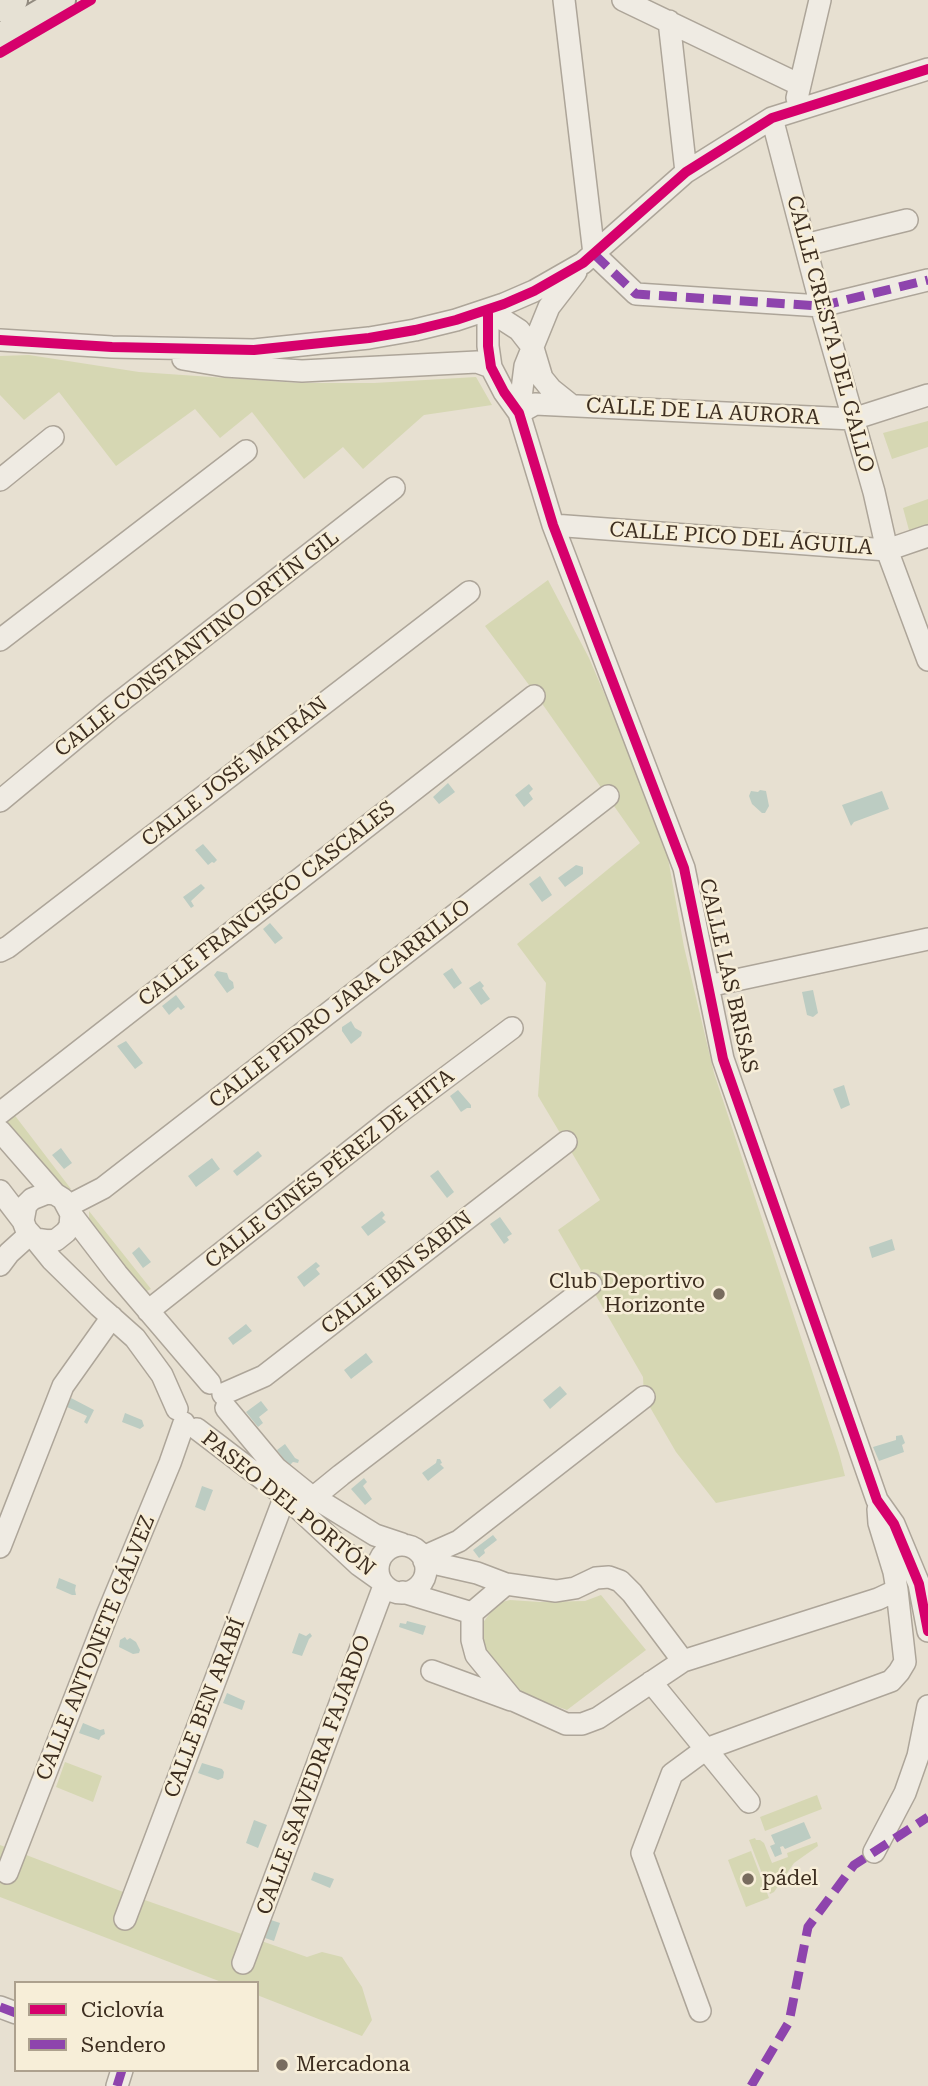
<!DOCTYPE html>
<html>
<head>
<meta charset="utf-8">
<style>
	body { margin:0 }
	#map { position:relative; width:928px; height:2086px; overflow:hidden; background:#e7e0d1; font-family:"Roboto Serif",serif }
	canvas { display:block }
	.legend { position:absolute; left:14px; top:1981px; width:245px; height:91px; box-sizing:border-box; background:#f7eed8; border:2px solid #ada18e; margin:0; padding:9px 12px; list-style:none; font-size:21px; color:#3d2e20 }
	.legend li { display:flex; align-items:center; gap:14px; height:35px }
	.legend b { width:35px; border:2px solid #ada18e }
</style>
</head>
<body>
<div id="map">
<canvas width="928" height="2086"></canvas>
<ul class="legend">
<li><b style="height:9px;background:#d6006c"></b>Ciclovía</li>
<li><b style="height:9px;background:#8e44ad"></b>Sendero</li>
</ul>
</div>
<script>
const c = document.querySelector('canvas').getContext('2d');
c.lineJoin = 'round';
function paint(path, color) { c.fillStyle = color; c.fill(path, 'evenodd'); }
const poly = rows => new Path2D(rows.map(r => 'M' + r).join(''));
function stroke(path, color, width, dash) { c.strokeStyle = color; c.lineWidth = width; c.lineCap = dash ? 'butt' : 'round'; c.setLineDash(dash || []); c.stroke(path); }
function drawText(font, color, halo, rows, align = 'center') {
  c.font = font + ' "Roboto Serif",serif'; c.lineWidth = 5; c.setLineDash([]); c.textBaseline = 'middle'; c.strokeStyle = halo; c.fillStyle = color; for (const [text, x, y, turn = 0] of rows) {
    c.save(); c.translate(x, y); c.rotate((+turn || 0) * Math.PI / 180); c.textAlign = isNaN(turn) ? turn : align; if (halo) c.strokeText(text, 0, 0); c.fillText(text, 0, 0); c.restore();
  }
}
const green = poly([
	[29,355,139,372,299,383,374,383,476,377,492,405,424,415,363,469,343,447,304,479,252,412,220,438,195,409,116,466,59,392,24,420,0,395,0,356],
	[928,421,928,447,892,459,883,433],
	[928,499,928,528,910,534,903,508],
	[548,580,589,658,636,767,666,847,684,947,714,1073,839,1453,845,1476,716,1503,676,1452,644,1397,643,1377,558,1230,600,1200,538,1096,546,983,517,944,640,843,529,685,485,626],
	[13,1113,71,1189,61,1189,8,1127,7,1123],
	[89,1211,151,1289,143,1293,89,1222],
	[601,1595,646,1650,567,1710,520,1693,485,1650,480,1635,482,1624,493,1609,502,1602,510,1600,540,1602,585,1601],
	[65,1762,102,1776,93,1802,56,1787],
	[817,1795,822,1809,765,1831,760,1817],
	[755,1838,756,1840,760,1840,764,1843,772,1863,788,1857,787,1853,817,1842,818,1846,794,1863,774,1892,770,1894,749,1840],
	[0,1845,139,1898,307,1957,322,1952,342,1957,362,1987,372,2020,362,2036,257,1995,257,1983,224,1983,0,1897],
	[751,1851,769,1898,746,1907,728,1860]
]);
const water = poly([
	[448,783,455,792,439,804,433,797],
	[529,784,533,789,529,793,533,799,524,807,515,795],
	[760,790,766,791,769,806,765,813,762,813,752,804,749,796,751,791,758,792],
	[882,791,889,809,854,822,851,826,842,805],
	[203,844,217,860,214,863,212,862,208,865,195,850],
	[576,865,583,867,583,874,565,887,558,878],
	[540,876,552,895,542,902,529,884],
	[201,884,205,888,191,901,194,906,191,908,183,897],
	[270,923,283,938,275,944,263,929],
	[452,968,462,983,454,989,443,974],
	[217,971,227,973,229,979,233,982,234,988,227,993,214,975],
	[480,981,484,986,482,988,490,999,481,1005,469,988],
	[813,990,818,1013,813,1017,807,1015,802,992],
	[176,995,185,1007,181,1010,178,1007,169,1015,162,1006],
	[351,1021,355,1028,362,1032,361,1036,351,1044,342,1031,342,1027],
	[126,1041,143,1063,135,1069,117,1046],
	[844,1085,850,1105,841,1109,833,1089],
	[458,1090,471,1105,471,1108,467,1108,461,1112,450,1096],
	[61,1148,72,1163,64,1169,52,1155],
	[258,1151,262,1156,237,1176,233,1171],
	[212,1158,220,1169,196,1187,188,1176],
	[438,1170,454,1192,447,1198,430,1176],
	[382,1211,385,1215,382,1218,386,1222,368,1236,361,1227],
	[500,1217,512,1234,507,1237,509,1240,504,1244,490,1224],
	[892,1239,895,1250,872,1258,869,1247],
	[139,1247,151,1262,143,1268,132,1253],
	[316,1262,320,1266,316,1269,320,1274,304,1287,297,1277],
	[246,1324,252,1331,233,1345,228,1338],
	[366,1353,373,1362,351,1379,344,1370],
	[560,1386,567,1394,550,1409,543,1400],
	[71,1398,94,1410,87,1424,84,1422,87,1416,67,1407],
	[261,1401,268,1410,259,1417,263,1423,258,1427,246,1412],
	[125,1413,142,1420,144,1426,140,1429,122,1422],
	[902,1435,905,1443,902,1445,904,1452,879,1461,873,1447,896,1440,896,1436],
	[285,1444,295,1458,299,1460,298,1463,293,1462,289,1466,277,1450],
	[437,1459,440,1459,442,1463,440,1464,444,1468,428,1481,422,1473,436,1463],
	[364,1478,367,1482,363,1486,372,1499,365,1505,351,1489],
	[202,1486,213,1490,205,1511,195,1507],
	[493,1535,497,1540,484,1550,485,1553,479,1558,473,1550],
	[59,1578,76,1585,75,1590,76,1595,72,1595,56,1588],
	[407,1621,426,1626,423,1635,399,1627,400,1623,406,1624],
	[299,1633,306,1636,310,1633,312,1636,309,1639,302,1656,292,1653],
	[125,1637,127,1640,130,1638,136,1642,140,1650,139,1653,133,1654,119,1647,120,1640],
	[227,1693,245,1701,242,1710,223,1703],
	[83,1723,100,1730,104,1729,105,1734,101,1736,99,1740,79,1733],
	[202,1763,222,1769,224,1772,223,1778,218,1780,198,1773],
	[254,1820,267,1825,258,1848,246,1843],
	[804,1822,811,1838,785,1849,783,1846,780,1847,782,1854,775,1857,770,1846,775,1844,771,1835],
	[314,1872,334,1879,330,1888,311,1880],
	[271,1920,280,1923,274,1941,265,1938]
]);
const minor = poly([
	[564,0,594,254],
	[623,0,800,85],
	[669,21,686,172],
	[797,98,820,0],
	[772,118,821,306,874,492,887,550,928,660],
	[805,245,907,220],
	[594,254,636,294,821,306,928,280],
	[488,310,488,346,491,367,504,392,519,413,553,525,684,868,723,1059,877,1500,894,1524,919,1584,928,1631],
	[488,310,519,330,533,348,542,378,551,389,571,405],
	[0,340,112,347,254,350,369,338,415,330,456,320,504,304,534,291,583,263,686,172,772,118,928,69],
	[183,359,225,366,302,371,477,362,491,367],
	[519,413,535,404,853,419,928,395],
	[519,413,525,366,549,307,576,272],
	[0,480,53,437],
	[553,525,887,550,928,536],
	[0,640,246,451],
	[0,801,112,708,394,488],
	[0,951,8,947,469,592],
	[708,986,928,939],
	[0,1113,534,696],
	[0,1131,55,1194],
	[0,1191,23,1221],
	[68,1206,103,1188,608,796],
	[71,1214,70,1226,66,1232,56,1240,49,1241,35,1239,26,1229,23,1221,26,1205,32,1199,47,1193,55,1194,63,1199,71,1214,117,1274,210,1383],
	[35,1239,52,1260,99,1306,135,1338,162,1375,177,1409],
	[0,1265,9,1253,30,1234],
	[148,1311,396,1115,512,1028],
	[223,1394,264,1376,566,1142],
	[226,1408,276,1468,307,1493,375,1535,402,1544],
	[197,1429,285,1496,359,1565,380,1580],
	[314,1497,341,1475,591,1284],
	'378 1569a24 24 0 1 1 48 0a24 24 0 1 1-48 0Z',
	[0,1547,63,1386,112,1317],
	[423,1557,459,1541,644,1397],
	[424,1561,477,1573,506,1584],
	[609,1577,620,1581,632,1593,683,1661,598,1718,582,1724,566,1724,513,1700,476,1655,472,1640,472,1613,506,1584,556,1591,575,1588,596,1578,609,1577],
	[403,1592,472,1613],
	[683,1661,878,1599,897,1590],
	[432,1671,511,1700],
	[651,1682,749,1802],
	[874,1852,905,1793,918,1756,928,1706],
	[7,1873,107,1615,170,1463,184,1423],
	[125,1919,285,1496],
	[243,1963,384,1586],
	[0,2007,16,2013],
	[700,2011,642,1853,672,1774,706,1749,891,1681,899,1672,905,1662,897,1590,894,1572,879,1523,878,1509],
	[117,2086,122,2070]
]);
const major = poly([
	[0,8,14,0],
	[0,37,62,0]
]);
const quiet = poly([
	[594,254,636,294,821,306,928,280],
	[0,2007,16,2013],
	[117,2086,122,2070],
	[751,2086,789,2022,808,1927,854,1865,928,1817]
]);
const cycleway = poly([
	[0,53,91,0],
	[488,310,488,346,491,367,504,392,519,413,553,525,684,868,723,1059,877,1500,894,1524,919,1584,928,1631],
	[0,340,112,347,254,350,369,338,415,330,456,320,504,304,534,291,583,263,686,172,772,118,928,69]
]);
const markers = [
	[719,1294,7,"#786c5e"],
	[748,1879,7,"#786c5e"],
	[282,2065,7,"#786c5e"]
];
const streetNames = [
	["CALLE CRESTA DEL GALLO",830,334,75],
	["CALLE DE LA AURORA",703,412,3],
	["CALLE PICO DEL ÁGUILA",741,539,4],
	["CALLE CONSTANTINO ORTÍN GIL",197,644,-38],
	["CALLE JOSÉ MATRÁN",235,772,-38],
	["CALLE FRANCISCO CASCALES",267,904,-38],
	["CALLE LAS BRISAS",728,976,77],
	["CALLE PEDRO JARA CARRILLO",340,1004,-38],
	["CALLE GINÉS PÉREZ DE HITA",330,1169,-38],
	["CALLE IBN SABIN",397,1273,-38],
	["PASEO DEL PORTÓN",288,1504,39],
	["CALLE ANTONETE GÁLVEZ",96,1648,-68],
	["CALLE BEN ARABÍ",205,1708,-69],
	["CALLE SAAVEDRA FAJARDO",314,1775,-70]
];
const poiNames = [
	["Club Deportivo",705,1282,"right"],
	["Horizonte",705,1306,"right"],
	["pádel",762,1879],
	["Mercadona",296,2065]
];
paint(green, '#d6d7b3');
paint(water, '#bcccc2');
stroke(minor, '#ada599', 24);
stroke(major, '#928b80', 30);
stroke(minor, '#efebe3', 21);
stroke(major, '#e6e1d4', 26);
stroke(quiet, '#8e44ad', 9, [18, 9]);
stroke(cycleway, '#d6006c', 10);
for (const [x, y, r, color] of markers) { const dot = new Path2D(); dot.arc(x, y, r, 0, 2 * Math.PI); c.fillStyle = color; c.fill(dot); stroke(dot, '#f7eed8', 2.5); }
drawText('21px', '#3d2e20', '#f7eed8', streetNames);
drawText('21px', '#3d2e20', '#f7eed8', poiNames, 'left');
</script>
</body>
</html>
